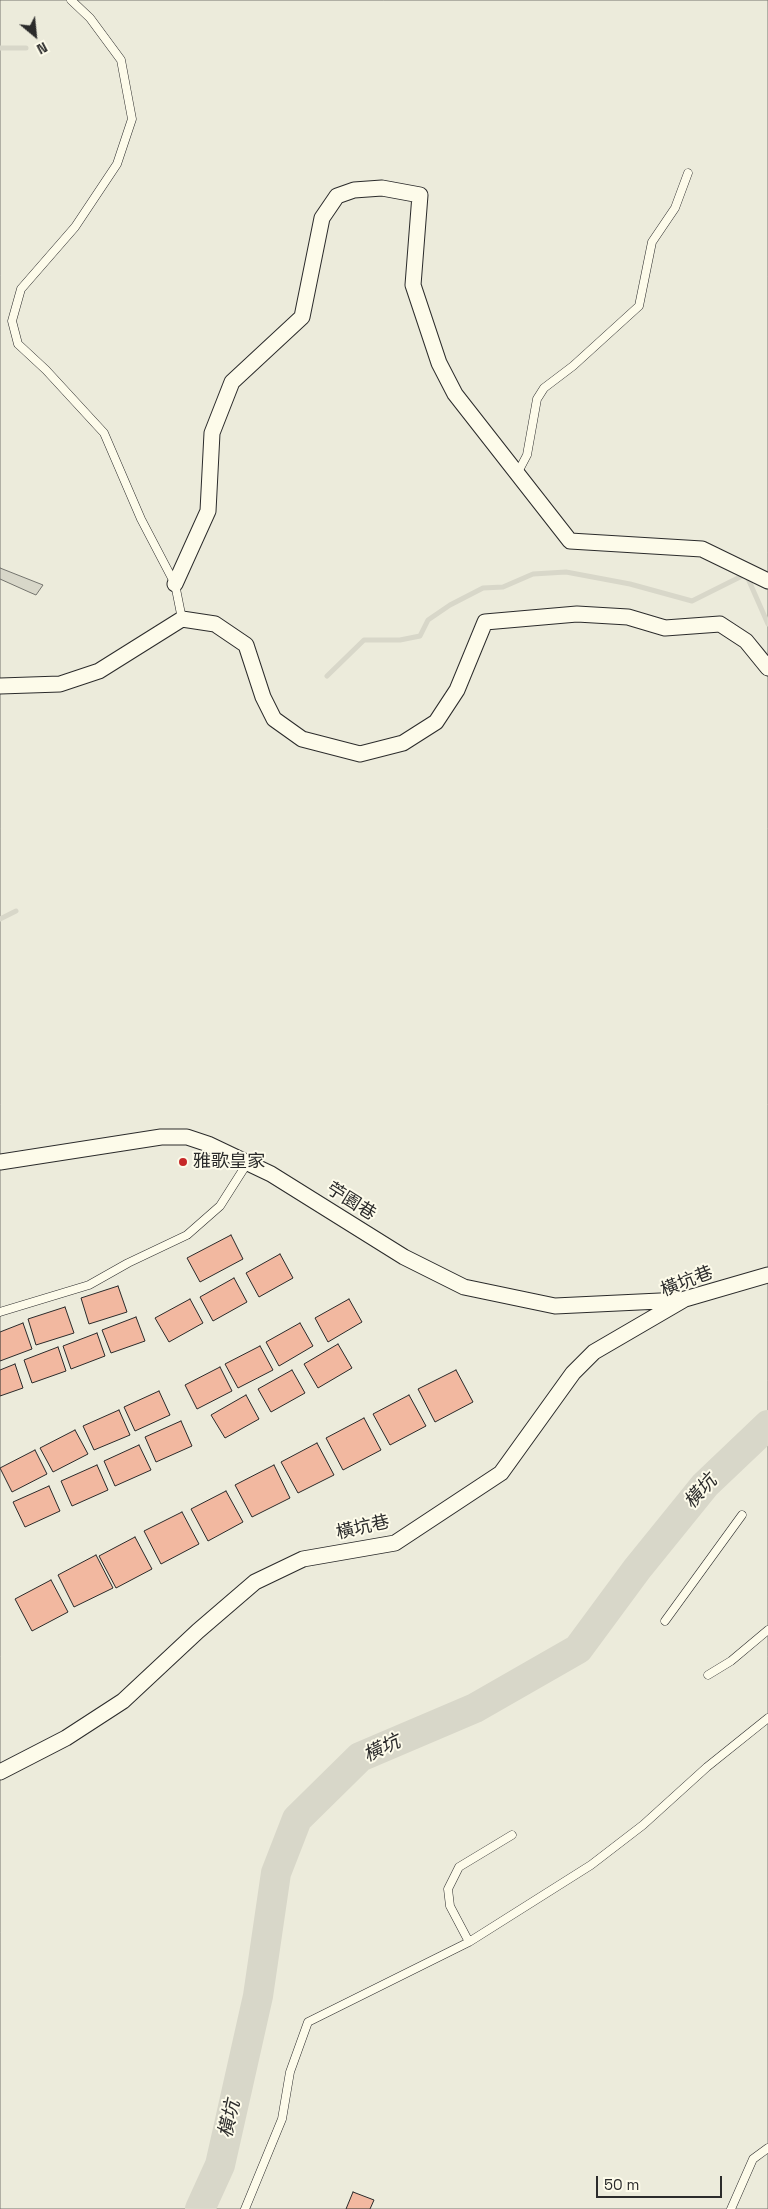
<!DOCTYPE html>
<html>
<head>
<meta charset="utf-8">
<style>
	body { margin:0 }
	#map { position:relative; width:768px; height:2209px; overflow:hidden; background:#fdfbea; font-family:"Space Grotesk",sans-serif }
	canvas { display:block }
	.north { position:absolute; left:10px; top:10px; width:50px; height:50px; -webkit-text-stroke:4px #fdfbea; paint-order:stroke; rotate:152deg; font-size:14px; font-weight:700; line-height:20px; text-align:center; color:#2b2b2b }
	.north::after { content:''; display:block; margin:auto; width:18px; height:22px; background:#2b2b2b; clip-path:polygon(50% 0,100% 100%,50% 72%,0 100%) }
	.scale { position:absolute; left:596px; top:2176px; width:126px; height:22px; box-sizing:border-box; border:2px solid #2b2b2b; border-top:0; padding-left:6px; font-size:15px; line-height:18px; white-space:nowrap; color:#2b2b2b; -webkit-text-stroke:4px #fdfbea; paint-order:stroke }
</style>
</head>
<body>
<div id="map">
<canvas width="768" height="2209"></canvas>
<div class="north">N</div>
<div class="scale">50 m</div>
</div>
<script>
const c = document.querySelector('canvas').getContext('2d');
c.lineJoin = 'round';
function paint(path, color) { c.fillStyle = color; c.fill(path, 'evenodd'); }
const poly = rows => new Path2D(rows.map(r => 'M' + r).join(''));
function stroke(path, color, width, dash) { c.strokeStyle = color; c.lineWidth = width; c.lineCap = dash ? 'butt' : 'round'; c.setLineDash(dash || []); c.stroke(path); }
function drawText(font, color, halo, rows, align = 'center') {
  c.font = font + ' "Space Grotesk","Noto Sans TC",sans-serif'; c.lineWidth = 4; c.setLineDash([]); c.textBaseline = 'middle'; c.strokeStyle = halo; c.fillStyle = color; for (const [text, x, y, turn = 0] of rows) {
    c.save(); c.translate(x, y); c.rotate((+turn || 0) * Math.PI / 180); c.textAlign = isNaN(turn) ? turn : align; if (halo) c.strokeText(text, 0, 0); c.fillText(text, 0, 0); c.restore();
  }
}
const green = poly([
	[0,0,768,0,768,2209,0,2209,0,0]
]);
const water = poly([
	[0,568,43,585,36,595,29,592,0,579,0,568]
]);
const stream = poly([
	[0,48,26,48],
	[327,676,364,640,400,640,420,636,428,620,450,605,483,588,503,587,533,574,566,572,630,584,692,601,746,574,768,624],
	[0,919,16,911]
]);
const river = poly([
	[200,2209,220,2165,258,1996,276,1873,297,1819,360,1757,475,1708,578,1649,637,1569,705,1485,768,1425]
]);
const building = poly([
	[231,1235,243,1259,200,1282,187,1258,231,1235],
	[280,1254,293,1278,259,1297,246,1273,280,1254],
	[234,1278,247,1302,213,1321,200,1297,234,1278],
	[118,1286,127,1312,89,1324,81,1298,118,1286],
	[190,1299,203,1323,169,1342,155,1318,190,1299],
	[349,1299,362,1322,328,1342,315,1318,349,1299],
	[65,1307,74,1333,36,1345,28,1319,65,1307],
	[136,1317,145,1341,111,1353,102,1330,136,1317],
	[23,1323,32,1349,0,1361,0,1332,23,1323],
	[300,1323,313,1346,279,1366,266,1342,300,1323],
	[97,1333,105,1356,71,1369,63,1346,97,1333],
	[338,1344,352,1368,318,1388,304,1364,338,1344],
	[260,1346,273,1370,238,1388,225,1364,260,1346],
	[58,1347,66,1371,32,1383,24,1360,58,1347],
	[15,1364,23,1388,0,1396,0,1370,15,1364],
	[220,1367,232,1391,197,1409,185,1385,220,1367],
	[292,1370,305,1393,271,1412,258,1389,292,1370],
	[456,1370,473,1402,435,1422,418,1389,456,1370],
	[159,1391,170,1415,135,1431,124,1407,159,1391],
	[246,1395,259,1419,225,1438,211,1415,246,1395],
	[409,1395,426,1426,390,1445,373,1414,409,1395],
	[119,1410,130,1435,94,1450,83,1426,119,1410],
	[364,1418,381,1450,343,1470,326,1438,364,1418],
	[181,1421,192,1446,156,1462,145,1437,181,1421],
	[75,1430,88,1454,53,1472,40,1448,75,1430],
	[317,1443,334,1475,298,1493,281,1462,317,1443],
	[139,1445,151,1470,115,1486,104,1461,139,1445],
	[35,1450,47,1474,12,1492,0,1468,35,1450],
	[97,1465,108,1490,72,1506,61,1481,97,1465],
	[274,1465,290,1498,252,1517,235,1485,274,1465],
	[49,1486,60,1511,25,1527,13,1502,49,1486],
	[226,1491,243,1522,208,1541,191,1509,226,1491],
	[182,1512,199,1544,161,1564,144,1531,182,1512],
	[135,1537,152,1569,116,1588,99,1556,135,1537],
	[96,1555,113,1588,74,1607,58,1575,96,1555],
	[51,1580,68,1612,32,1631,15,1599,51,1580],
	[353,2192,374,2200,370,2209,346,2209,353,2192]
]);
const service = poly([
	[71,0,90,18,121,60,132,119,117,164,75,227,21,289,12,321,18,344,46,370,104,433,141,519,175,584,182,619],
	[517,474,527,455,537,399,544,388,573,366,639,306,652,242,675,208,688,173],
	[0,1312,89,1285,128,1263,187,1235,220,1206,248,1162],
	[665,1621,742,1515],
	[708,1675,731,1661,768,1630],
	[469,1942,450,1906,448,1889,459,1867,512,1835],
	[245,2209,282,2119,290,2072,308,2022,469,1942,591,1865,643,1825,707,1767,768,1718],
	[731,2209,753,2159,768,2148]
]);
const minor = poly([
	[175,584,208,511,212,433,232,382,302,317,322,218,337,196,354,190,382,188,420,195,413,285,439,363,455,394,570,541,702,549,768,581],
	[0,686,60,684,99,671,182,619,215,624,246,645,263,697,274,719,302,739,360,754,403,743,436,722,457,690,485,622,577,614,628,617,665,628,720,624,746,641,768,668],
	[0,1162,161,1137,187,1137,208,1144,271,1174,404,1257,464,1287,555,1306,681,1300],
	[0,1772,66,1738,123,1701,198,1631,255,1582,303,1559,395,1543,501,1473,573,1373,594,1352,685,1299,768,1275]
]);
const markers = [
	[183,1162,5,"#c62828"]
];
const poiNames = [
	["雅歌皇家",193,1162]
];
const streetNames = [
	["苧園巷",351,1202,32],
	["橫坑巷",687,1282,-21],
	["橫坑巷",363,1528,-13]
];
const waterNames = [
	["橫坑",701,1492,-48],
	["橫坑",382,1749,-25],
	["橫坑",230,2119,-77]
];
paint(green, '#ecebdb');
stroke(green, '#74746e', 1);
paint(water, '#d8d7c9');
stroke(water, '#74746e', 1);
stroke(stream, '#d8d7c9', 5);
stroke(river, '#d8d7c9', 30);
paint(building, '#f2b8a0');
stroke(building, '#2b2b2b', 1);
stroke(service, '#2b2b2b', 9);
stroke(minor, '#2b2b2b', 17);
stroke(service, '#fdfbea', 8);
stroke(minor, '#fdfbea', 15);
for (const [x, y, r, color] of markers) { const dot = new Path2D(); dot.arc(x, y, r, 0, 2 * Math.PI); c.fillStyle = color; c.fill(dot); stroke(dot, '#fdfbea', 2); }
drawText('18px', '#2b2b2b', '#fdfbea', poiNames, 'left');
drawText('18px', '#2b2b2b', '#fdfbea', streetNames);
drawText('italic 19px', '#2b2b2b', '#fdfbea', waterNames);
</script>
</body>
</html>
